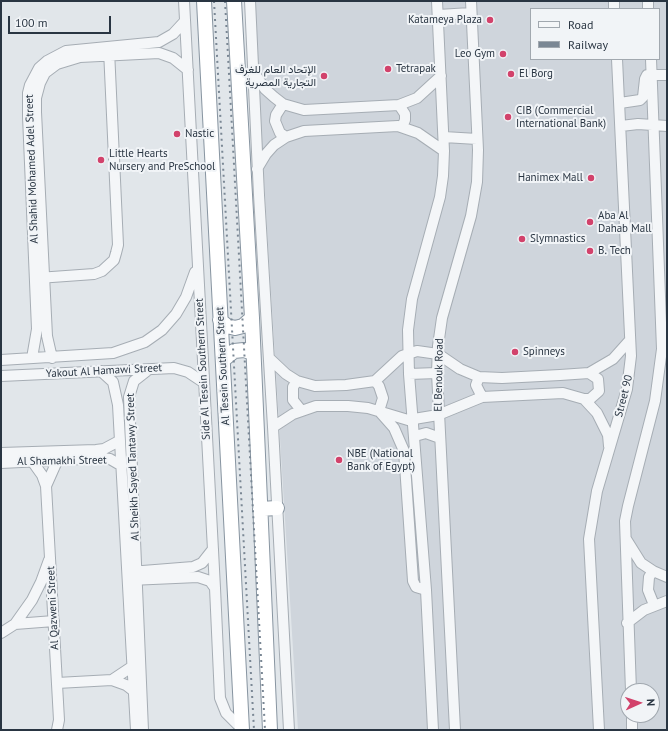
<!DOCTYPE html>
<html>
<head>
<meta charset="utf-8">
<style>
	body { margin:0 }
	#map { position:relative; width:668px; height:731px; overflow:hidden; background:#e1e6ea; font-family:"PT Sans",sans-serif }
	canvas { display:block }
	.frame { position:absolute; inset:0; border:2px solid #293542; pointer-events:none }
	.legend { position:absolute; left:530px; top:8px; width:130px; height:52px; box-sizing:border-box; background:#f1f4f7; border:1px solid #a1a8af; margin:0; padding:5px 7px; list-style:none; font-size:12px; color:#293542 }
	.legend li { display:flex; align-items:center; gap:8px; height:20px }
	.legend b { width:20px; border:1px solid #a1a8af }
	.north { position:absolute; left:620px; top:683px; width:40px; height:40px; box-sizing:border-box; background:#f1f4f7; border:1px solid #a1a8af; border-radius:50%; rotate:87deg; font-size:11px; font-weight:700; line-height:16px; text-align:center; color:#293542 }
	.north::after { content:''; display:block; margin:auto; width:14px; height:18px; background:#d2426b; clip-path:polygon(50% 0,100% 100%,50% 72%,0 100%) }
	.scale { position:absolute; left:8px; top:16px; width:103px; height:18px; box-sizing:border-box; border:2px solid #293542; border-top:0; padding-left:5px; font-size:12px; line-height:14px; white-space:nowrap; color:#293542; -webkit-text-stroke:3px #f1f4f7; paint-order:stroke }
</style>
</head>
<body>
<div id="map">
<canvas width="668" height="731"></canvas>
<div class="frame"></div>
<ul class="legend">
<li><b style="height:5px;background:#f4f6f8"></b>Road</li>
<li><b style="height:5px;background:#7a8794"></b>Railway</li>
</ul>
<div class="north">N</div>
<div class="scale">100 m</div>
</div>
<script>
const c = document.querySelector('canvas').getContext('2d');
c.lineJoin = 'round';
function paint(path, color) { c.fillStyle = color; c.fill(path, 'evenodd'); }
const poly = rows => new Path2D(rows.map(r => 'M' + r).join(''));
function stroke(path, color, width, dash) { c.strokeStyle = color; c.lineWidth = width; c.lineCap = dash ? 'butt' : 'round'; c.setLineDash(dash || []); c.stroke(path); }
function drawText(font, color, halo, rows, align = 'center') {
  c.font = font + ' "PT Sans",Vazirmatn,sans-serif'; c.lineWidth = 4; c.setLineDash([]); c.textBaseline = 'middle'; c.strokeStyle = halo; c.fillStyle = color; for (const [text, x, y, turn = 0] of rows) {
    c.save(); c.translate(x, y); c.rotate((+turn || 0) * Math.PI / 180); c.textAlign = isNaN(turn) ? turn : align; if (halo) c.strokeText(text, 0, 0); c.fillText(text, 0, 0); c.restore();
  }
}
const built = poly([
	[253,1,667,1,667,730,298,730],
	[531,9,659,9,659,59,531,59],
	[628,691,652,691,652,715,628,715]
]);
const minor = poly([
	[184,1,215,588,220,698,226,713,242,729],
	[250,1,259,195,273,427,289,730],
	[614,1,614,9],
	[648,1,648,9],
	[438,15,471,13],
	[253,71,265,89,274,97,283,104,304,110,399,105,417,98,441,76],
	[620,103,640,100,643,97,645,79,647,75,667,75],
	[283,104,276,115,275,121,280,133,286,137],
	[399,105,405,114,405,120,402,127],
	[621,126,638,124,667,126],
	[444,137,477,139],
	[257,169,266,154,274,145,286,137,304,131,398,126,418,133,444,151],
	[38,278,94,274,102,271,114,260,116,253,118,245,109,50],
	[32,358,37,329,28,116,28,93,30,85,39,68,47,61,66,51,159,42,173,34,185,21],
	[52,358,47,336,36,112,36,98,40,83,45,73,57,64,80,57,159,53,173,58,188,70],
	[269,358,286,374,297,381,315,386,346,385,375,381,402,356,417,351,438,354,460,369,479,377,502,378,560,375,589,373,613,359,630,340],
	[1,360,113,353,145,342,162,330,176,314,186,297,195,272],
	[101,371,113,382,118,405,136,730],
	[409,374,437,373],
	[1,376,174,368,188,372,203,382],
	[479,377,476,385,482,397],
	[297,381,293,387,293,400,301,410],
	[375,381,379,386,383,398,379,411,394,428,404,451,413,581,416,587,426,590],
	[584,399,590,399,599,391,598,379,589,373],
	[273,427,293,414,316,406,348,406,368,408,408,420,438,415,482,397,563,393,584,399,597,413,608,435,609,446],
	[415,436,426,433,440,438],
	[1,453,96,450,104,449,119,441],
	[32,461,42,475,46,486,59,720,57,730],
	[1,463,102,458,110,459,122,466],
	[46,486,58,459],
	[626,539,641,563,653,571,667,577],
	[653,571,649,577,648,590,654,605],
	[130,572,193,567,202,563,213,549],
	[130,580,198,577,210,581,215,588],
	[627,623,644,610,667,601],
	[15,624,54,621],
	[1,633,15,624,32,600,41,582,49,560],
	[112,680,133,666],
	[57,683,112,680,126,685,135,692],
	[631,691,625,521,628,506,655,401,662,349,651,59],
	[632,715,632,730],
	[143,730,129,397,134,381,148,370],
	[433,730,426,590,409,374,408,330,412,299,440,197,443,176,444,151,437,1],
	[455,730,437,373,438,346,442,318,471,216,477,182,478,150,471,1],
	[599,730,589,539,597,491,627,389,631,356,617,59]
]);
const highway = poly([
	[204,1,242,730],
	[234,1,252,318,270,730],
	[220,320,227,326,235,328,243,326,252,318],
	[223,360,234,351,244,350,253,353],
	[260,509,277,508]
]);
const rail = poly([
	[214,1,254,730],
	[225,1,265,730]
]);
const markers = [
	[490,20,4,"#d2426b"],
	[503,54,4,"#d2426b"],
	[388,69,4,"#d2426b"],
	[511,74,4,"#d2426b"],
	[324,76,4,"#d2426b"],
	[508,117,4,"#d2426b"],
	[177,134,4,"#d2426b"],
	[101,160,4,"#d2426b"],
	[591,178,4,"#d2426b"],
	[590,222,4,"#d2426b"],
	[522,239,4,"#d2426b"],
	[590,251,4,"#d2426b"],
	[515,352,4,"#d2426b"],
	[339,460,4,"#d2426b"]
];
const poiNames = [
	["Katameya Plaza",482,20,"right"],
	["Leo Gym",495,54,"right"],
	["Tetrapak",396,69],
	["الإتحاد العام للغرف",316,70,"right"],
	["التجارية المصرية",316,83,"right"],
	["El Borg",519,74],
	["CIB (Commercial",516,111],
	["International Bank)",516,124],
	["Nastic",185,134],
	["Little Hearts",109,154],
	["Nursery and PreSchool",109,167],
	["Hanimex Mall",583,178,"right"],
	["Aba Al",598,216],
	["Dahab Mall",598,229],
	["Slymnastics",530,239],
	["B. Tech",598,251],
	["Spinneys",523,352],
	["NBE (National",347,454],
	["Bank of Egypt)",347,467]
];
const streetNames = [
	["Al Shahid Mohamed Adel Street",32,169,-92],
	["Al Tesein Southern Street",223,366,-93],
	["Side Al Tesein Southern Street",203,369,-93],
	["Yakout Al Hamawi Street",104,371,-3],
	["El Benouk Road",439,375,-89],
	["Street 90",624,396,-76],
	["Al Shamakhi Street",62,461,-1],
	["Al Sheikh Sayed Tantawy Street",133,467,-92],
	["Al Qazweni Street",53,608,-93]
];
paint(built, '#cfd5dc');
stroke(minor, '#a6adb4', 12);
stroke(highway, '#8895a1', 16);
stroke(minor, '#f4f6f8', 10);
stroke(highway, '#fff', 14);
stroke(rail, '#7a8794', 2, [2, 4]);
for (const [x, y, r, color] of markers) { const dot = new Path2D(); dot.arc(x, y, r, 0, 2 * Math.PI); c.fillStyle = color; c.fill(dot); stroke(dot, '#f1f4f7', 1.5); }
drawText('11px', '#293542', '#f1f4f7', poiNames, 'left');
drawText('11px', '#293542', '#f1f4f7', streetNames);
</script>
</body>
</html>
